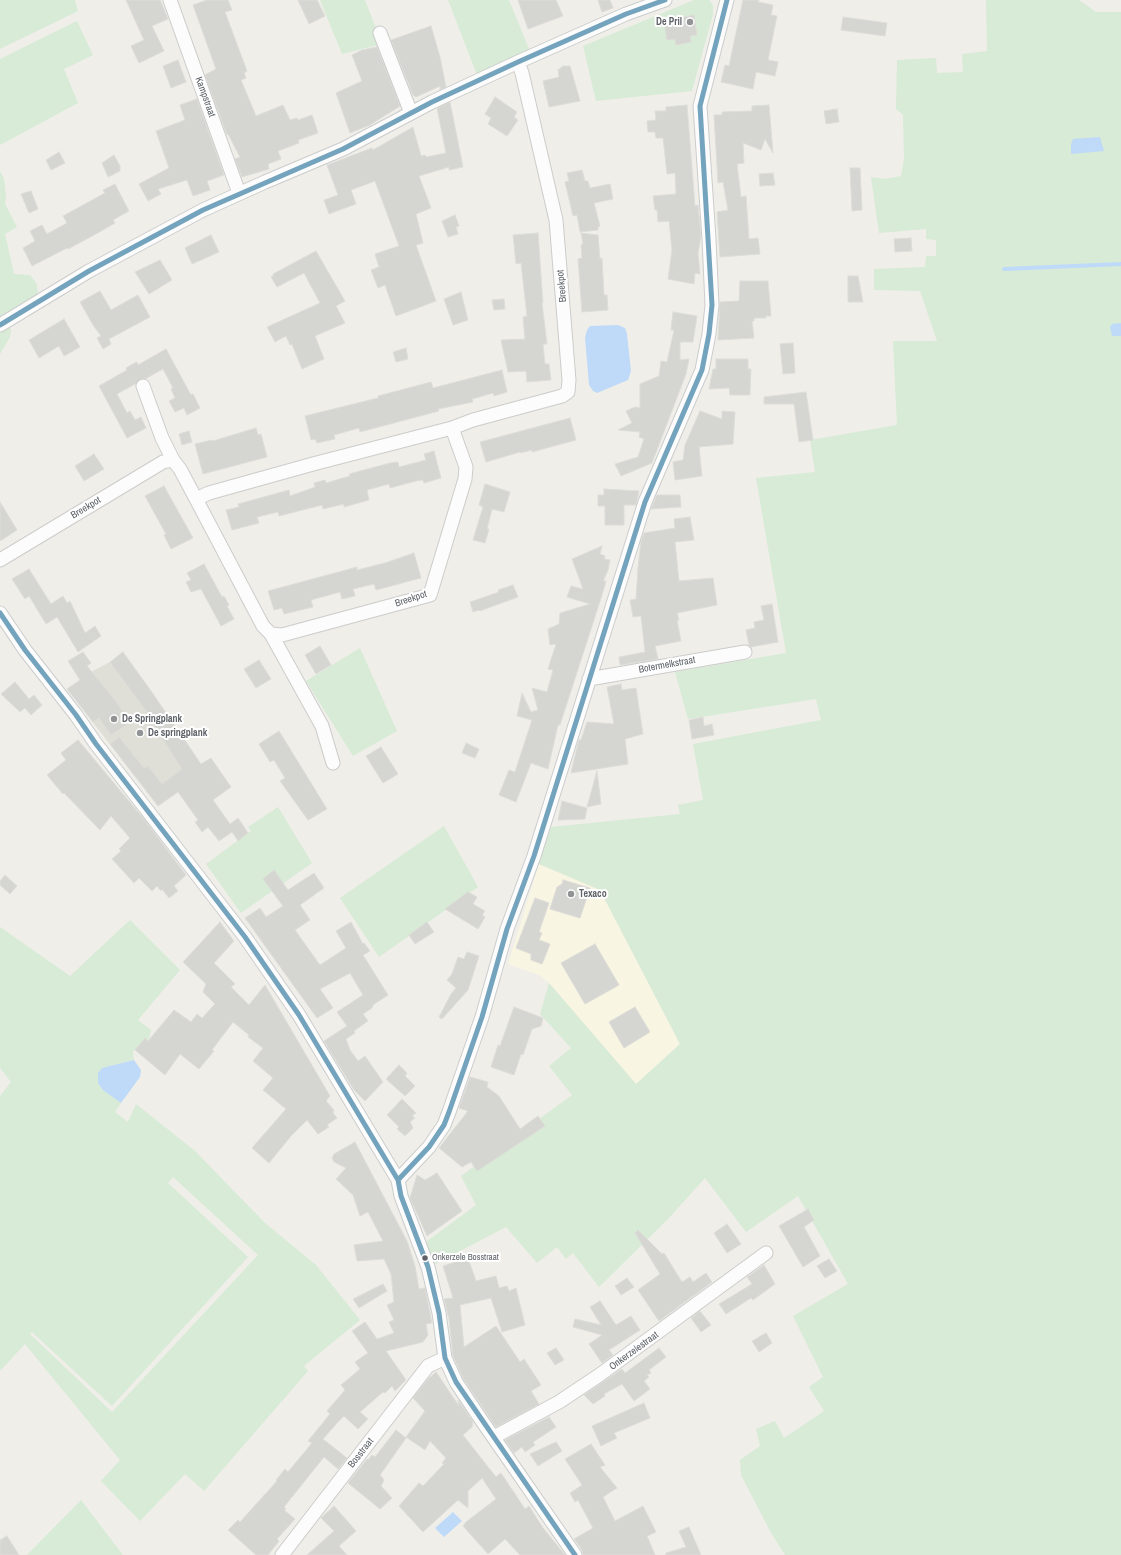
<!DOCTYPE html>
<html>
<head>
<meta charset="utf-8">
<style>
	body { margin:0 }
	canvas { display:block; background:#efeee9 }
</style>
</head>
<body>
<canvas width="1121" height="1555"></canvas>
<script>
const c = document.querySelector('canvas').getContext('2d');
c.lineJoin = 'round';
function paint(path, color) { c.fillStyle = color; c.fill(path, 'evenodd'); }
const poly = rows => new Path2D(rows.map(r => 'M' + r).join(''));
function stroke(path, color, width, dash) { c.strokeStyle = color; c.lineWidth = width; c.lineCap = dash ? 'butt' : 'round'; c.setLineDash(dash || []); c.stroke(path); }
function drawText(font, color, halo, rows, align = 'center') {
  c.font = font + ' "Archivo Narrow",sans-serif'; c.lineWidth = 4; c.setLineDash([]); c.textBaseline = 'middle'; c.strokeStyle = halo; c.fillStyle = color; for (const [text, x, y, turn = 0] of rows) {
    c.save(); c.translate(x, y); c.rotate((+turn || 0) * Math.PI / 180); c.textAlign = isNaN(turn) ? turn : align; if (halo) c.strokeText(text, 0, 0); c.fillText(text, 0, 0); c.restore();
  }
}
const commercial = poly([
	[539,864,600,890,680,1044,637,1085,549,983,541,976,508,964]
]);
const education = poly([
	[123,652,151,691,206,771,158,806,67,689,91,672,110,662]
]);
const green = poly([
	[0,0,75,0,78,11,0,49],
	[320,0,365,0,382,44,342,54],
	[448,0,509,0,529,49,477,75],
	[694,0,709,0,713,5,713,14,692,91,596,101,583,46],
	[986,0,1079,0,1096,12,1121,12,1121,1555,785,1555,770,1531,741,1475,740,1460,760,1446,756,1429,775,1421,784,1438,824,1411,809,1387,823,1377,793,1316,848,1284,798,1196,746,1232,705,1178,668,1219,599,1287,573,1253,566,1259,557,1247,537,1263,506,1227,433,1265,426,1242,476,1205,461,1176,572,1095,549,1066,571,1048,540,1014,549,983,636,1084,680,1044,600,890,539,864,551,827,680,814,678,805,703,800,693,744,821,720,816,699,688,719,675,672,786,653,756,478,815,472,810,440,897,425,893,341,937,341,920,291,874,290,874,269,925,267,926,256,936,256,936,240,926,239,926,229,879,233,871,177,885,179,901,176,904,159,903,115,896,109,897,60,936,58,937,73,963,72,962,54,987,51],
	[77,21,93,55,64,69,78,103,0,145,0,59],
	[0,171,4,179,6,196,5,204,17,227,5,234,14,274,30,275,37,284,38,296,6,317,11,330,10,337,0,354],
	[360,648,397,731,353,756,306,681],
	[278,807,312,863,241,913,206,864,251,831,248,827],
	[444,826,478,887,379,957,340,898],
	[130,920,180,970,138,1020,151,1030,148,1043,133,1051,134,1060,102,1068,98,1083,103,1090,121,1103,115,1112,128,1122,136,1104,195,1151,265,1223,316,1265,360,1320,304,1366,308,1371,204,1491,185,1474,140,1521,101,1481,120,1460,25,1344,0,1371,0,1096,11,1082,0,1068,0,927,70,976],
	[173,1177,258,1255,112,1412,30,1334,32,1332,112,1406,248,1257,168,1183],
	[81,1500,123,1555,27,1555]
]);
const water = poly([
	[1100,137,1104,151,1071,154,1071,144,1073,139],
	[1121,323,1121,336,1112,336,1110,327,1112,324],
	[618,325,625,328,627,334,631,371,628,380,597,393,593,391,589,385,585,338,587,330,590,326],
	[134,1060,141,1070,140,1077,121,1103,103,1090,98,1083,98,1073,102,1068],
	[453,1512,462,1521,444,1537,435,1528]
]);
const stream = poly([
	[1004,269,1121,264]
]);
const building = poly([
	[126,0,160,0,168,19,152,26,164,51,139,63,131,46,144,40,126,0],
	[207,0,228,0,232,10,225,12,247,71,244,73,246,78,241,80,256,116,283,105,290,120,297,118,298,120,312,115,318,133,298,140,299,143,278,151,281,159,268,164,269,169,242,177,235,159,240,157,228,134,227,135,205,75,216,69,193,5,207,0],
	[298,0,317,0,325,16,309,24,298,0],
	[518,0,556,0,563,16,528,29,518,0],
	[598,0,610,0,613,8,602,12,598,0],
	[743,0,759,0,758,2,773,5,771,15,777,16,768,60,778,62,775,76,756,72,753,89,721,82,725,65,729,66,743,0],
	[694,15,697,35,690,36,691,42,676,45,675,39,667,40,664,21,694,15],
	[843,17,887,23,885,36,841,30,843,17],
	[431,26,440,57,446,87,440,90,440,86,416,97,413,95,391,40,431,26],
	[377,47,400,106,370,125,350,133,336,93,362,81,352,55,362,50,377,47],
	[178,60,186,82,171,88,163,66,178,60],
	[563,66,570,66,580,101,549,107,543,81,559,77,558,70,563,66],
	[495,97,517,112,514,117,518,120,507,136,488,124,491,118,485,114,495,97],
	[197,99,224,175,207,181,210,190,193,196,187,180,158,189,161,194,148,201,139,184,169,168,156,131,185,120,180,105,197,99],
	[450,102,463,167,449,170,449,167,419,176,431,208,416,214,423,243,416,245,436,301,396,316,385,285,378,288,371,270,379,267,375,254,399,246,375,181,351,190,356,204,329,214,324,200,338,195,327,165,372,148,373,150,413,127,421,156,425,155,426,157,446,153,437,108,450,102],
	[687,105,695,206,698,205,701,236,698,253,700,274,695,273,694,284,668,279,672,250,669,221,658,222,657,210,655,210,653,196,676,194,675,173,667,174,663,138,656,138,655,132,648,132,647,121,656,120,655,111,666,111,666,107,687,105],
	[769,105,773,153,765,139,761,150,743,143,744,163,737,164,741,197,746,196,749,239,758,238,760,254,720,257,717,212,728,210,723,182,718,183,714,115,722,115,722,112,752,111,752,106,769,105],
	[837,109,839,122,826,124,824,111,837,109],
	[59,152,65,163,51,170,46,160,59,152],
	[114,155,120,166,120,171,108,177,102,163,114,155],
	[850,168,860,168,862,210,852,211,850,168],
	[582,170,585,181,588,181,590,188,610,184,613,199,594,203,600,226,598,227,598,230,580,232,577,215,573,216,565,182,569,181,567,173,582,170],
	[773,173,775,185,760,186,759,174,773,173],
	[115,184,129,211,113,220,115,223,96,234,68,249,67,248,32,266,23,248,35,241,30,231,42,225,47,234,67,223,63,216,105,193,103,190,115,184],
	[31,191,38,209,29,213,21,194,31,191],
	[455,215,459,226,456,227,458,234,448,237,442,221,455,215],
	[538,233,543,303,542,303,547,344,543,344,545,364,549,364,551,380,527,382,526,371,508,372,501,340,525,339,523,317,527,316,521,263,516,264,513,235,538,233],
	[581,233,598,235,600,259,602,258,604,295,607,295,608,310,582,312,578,259,582,258,581,245,583,244,581,233],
	[211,235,219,252,192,264,185,248,211,235],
	[911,238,912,251,895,252,894,239,911,238],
	[316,251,345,301,336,306,345,323,315,336,324,359,302,369,292,344,290,345,286,336,275,342,267,327,320,303,304,273,277,287,271,277,273,276,273,274,316,251],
	[160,260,172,280,149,294,135,272,160,260],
	[848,276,858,276,863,302,848,302,848,276],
	[740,281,768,281,771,316,766,316,766,318,754,318,754,321,752,321,754,338,718,340,720,302,739,301,740,281],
	[100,291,111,310,138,295,150,317,109,339,111,344,103,349,97,338,101,336,93,325,80,302,100,291],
	[461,292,468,320,453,325,444,299,461,292],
	[504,299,505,309,494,310,492,300,504,299],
	[673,312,697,316,693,342,680,342,680,360,689,359,686,374,652,463,621,476,615,464,638,457,644,439,639,437,640,432,618,430,632,423,626,411,635,407,640,408,640,384,659,376,661,361,667,362,674,330,671,330,673,312],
	[64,319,80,347,64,356,59,346,39,358,29,340,64,319],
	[793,343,795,373,783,374,780,344,793,343],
	[406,348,408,359,396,362,393,352,406,348],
	[166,349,191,395,193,394,200,408,187,415,184,408,175,412,169,401,175,398,171,389,173,388,163,369,145,379,140,379,135,384,117,394,127,413,130,411,135,420,141,417,146,428,127,438,99,386,127,370,126,368,131,365,137,362,138,365,166,349],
	[716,359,748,359,748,369,751,369,750,395,730,395,729,388,709,389,713,369,716,369,716,359],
	[502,370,507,392,494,396,493,393,472,399,473,402,438,409,439,411,360,432,359,428,334,435,335,439,317,443,315,439,311,440,305,416,378,398,378,396,431,382,433,388,502,370],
	[806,392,813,440,799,442,794,404,764,404,764,397,806,392],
	[700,411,722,419,722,411,735,412,733,444,699,447,702,476,675,480,673,462,683,460,685,445,700,411],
	[570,418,576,440,532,452,532,450,520,453,520,452,486,462,480,442,570,418],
	[256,428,258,435,261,434,267,457,203,474,195,444,212,440,213,441,256,428],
	[189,431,192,442,182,445,179,434,189,431],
	[434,451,441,478,424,483,423,480,416,481,390,488,389,484,367,490,369,500,344,507,344,504,323,509,322,505,279,516,278,512,257,517,259,523,232,530,226,510,239,507,238,504,289,490,290,496,315,487,314,483,325,480,326,483,350,476,349,474,390,463,398,462,399,467,426,460,424,454,434,451],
	[94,454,104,469,84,481,75,466,94,454],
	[485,484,510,492,504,512,492,509,487,529,489,529,485,543,473,540,483,507,479,505,485,484],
	[164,486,193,538,171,549,164,535,166,534,145,496,164,486],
	[604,489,639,491,636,505,624,505,624,525,605,525,605,506,598,506,598,495,604,495,604,489],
	[657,495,680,495,681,507,651,509,657,495],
	[0,502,17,530,0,541,0,502],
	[690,517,694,540,675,542,679,581,713,578,717,605,677,613,679,620,677,620,681,641,655,646,658,659,620,665,619,657,645,652,641,616,633,617,630,600,636,599,638,568,641,541,644,533,675,528,674,519,690,517],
	[602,546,600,554,605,556,604,559,610,560,608,570,603,581,606,581,602,595,560,725,558,725,548,769,531,763,516,802,499,795,509,770,515,772,532,720,517,716,522,693,531,712,538,710,532,688,547,692,553,670,548,669,556,644,550,645,548,629,559,624,560,613,590,604,567,597,571,586,583,589,572,559,602,546],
	[414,553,421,578,376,590,374,584,353,589,355,596,342,599,340,592,322,597,311,600,313,607,284,614,282,608,274,610,268,591,357,567,357,570,385,563,414,553],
	[204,564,222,597,224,596,229,605,227,606,234,619,221,626,201,589,191,592,186,582,191,580,187,573,204,564],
	[29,569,51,604,63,596,67,603,70,601,85,633,95,626,101,636,78,652,57,617,46,624,29,596,25,599,12,579,29,569],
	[513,585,518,597,480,611,479,610,473,612,470,602,499,592,498,590,513,585],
	[772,604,778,642,751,647,749,645,746,630,755,628,754,622,764,620,761,606,772,604],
	[320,646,331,665,316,674,305,655,320,646],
	[83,652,91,663,87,666,118,704,129,723,111,735,99,718,93,722,67,689,80,680,68,661,83,652],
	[123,652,151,691,201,764,211,758,231,787,213,800,230,824,238,818,248,833,238,841,232,832,219,841,208,827,202,832,195,822,198,820,178,792,158,806,110,744,119,737,144,768,148,766,162,784,182,769,153,724,155,723,110,662,123,652],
	[259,660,271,679,256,688,244,669,259,660],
	[15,682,29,699,34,695,42,705,31,715,25,708,20,712,1,694,15,682],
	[621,684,622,690,636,688,643,734,625,739,628,764,571,773,577,747,579,740,581,740,587,722,614,724,607,687,621,684],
	[703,717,704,726,712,724,714,735,692,739,689,720,703,717],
	[279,731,327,809,308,820,280,781,285,778,274,760,270,762,259,744,279,731],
	[78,740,144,819,186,875,174,886,178,891,169,898,162,889,161,891,157,886,152,891,139,878,134,883,112,859,121,851,119,849,130,838,111,816,100,830,64,793,63,794,47,775,66,760,61,753,78,740],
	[466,743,479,749,475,758,462,753,466,743],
	[381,747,398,774,383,783,366,756,381,747],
	[597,771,601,804,587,807,597,771],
	[562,801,587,808,585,819,558,820,562,801],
	[274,870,288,890,314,873,324,888,300,905,310,920,295,930,320,965,346,948,336,931,351,922,363,944,364,943,370,951,363,955,388,995,373,1005,372,1008,363,1014,368,1021,354,1031,355,1033,346,1039,350,1050,358,1061,365,1056,383,1082,365,1101,354,1090,324,1041,347,1026,337,1012,363,995,350,973,320,989,333,1008,317,1018,245,918,260,908,266,917,283,906,263,879,274,870],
	[5,875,17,886,10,894,0,885,0,881,5,875],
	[563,880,590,888,580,918,550,909,557,887,562,884,563,880],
	[468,892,477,897,473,904,485,911,482,915,485,917,478,929,445,909,468,892],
	[535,898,549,903,539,932,542,933,539,940,550,944,542,964,531,960,531,954,516,948,535,898],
	[220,922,234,941,214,963,235,984,231,987,249,1005,265,985,330,1096,326,1101,334,1110,333,1113,337,1118,327,1125,329,1127,318,1134,307,1120,291,1136,269,1163,252,1148,286,1109,263,1090,273,1078,253,1061,263,1048,248,1037,249,1035,233,1022,212,1050,214,1051,199,1069,180,1054,165,1075,135,1050,145,1038,148,1041,174,1010,191,1022,197,1014,202,1018,215,1004,203,992,206,984,183,962,220,922],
	[427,922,434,932,415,944,409,935,427,922],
	[595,944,619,985,585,1004,561,963,595,944],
	[467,952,479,956,468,990,442,1019,439,1017,451,994,456,988,447,980,452,974,458,957,464,959,467,952],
	[514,1007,543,1018,541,1026,532,1029,523,1055,521,1054,514,1075,491,1067,498,1045,500,1046,514,1007],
	[635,1007,650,1032,624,1048,609,1022,635,1007],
	[399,1065,407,1073,405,1076,415,1086,405,1096,386,1079,399,1065],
	[470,1077,488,1082,487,1087,499,1096,520,1129,538,1116,545,1126,477,1171,471,1162,462,1167,439,1148,468,1111,459,1108,470,1077],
	[402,1099,416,1113,412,1116,415,1118,410,1122,413,1128,405,1136,397,1129,399,1127,387,1115,402,1099],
	[355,1142,407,1241,415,1266,419,1289,425,1288,432,1323,426,1324,428,1335,423,1342,386,1351,406,1380,395,1391,392,1386,385,1393,383,1392,360,1412,368,1419,358,1429,344,1416,339,1421,323,1439,347,1458,338,1469,324,1457,284,1507,286,1509,284,1510,295,1519,277,1539,279,1541,268,1555,256,1555,228,1530,238,1520,240,1522,277,1481,276,1480,285,1469,288,1472,312,1443,308,1441,330,1414,327,1411,345,1390,341,1385,360,1369,355,1362,368,1353,352,1331,365,1322,377,1339,394,1333,389,1322,394,1320,387,1305,394,1302,391,1274,384,1259,357,1261,354,1245,383,1241,368,1212,360,1216,353,1195,336,1179,346,1168,334,1162,332,1158,334,1154,355,1142],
	[437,1173,462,1211,427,1236,410,1198,417,1175,425,1180,437,1173],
	[808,1209,814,1220,804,1227,820,1256,803,1267,779,1226,808,1209],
	[727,1224,741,1244,727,1253,714,1233,727,1224],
	[638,1230,662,1254,664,1253,682,1282,690,1277,693,1282,706,1273,712,1282,659,1321,638,1290,660,1274,635,1233,638,1230],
	[468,1258,476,1281,496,1276,499,1288,507,1286,509,1291,516,1288,525,1325,502,1332,491,1298,460,1305,464,1347,496,1326,520,1362,524,1359,541,1385,531,1391,539,1404,496,1427,463,1378,453,1356,449,1319,444,1299,453,1298,443,1266,468,1258],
	[829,1259,837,1271,825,1278,817,1266,829,1259],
	[764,1265,775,1284,753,1300,751,1298,726,1314,719,1304,752,1284,747,1277,764,1265],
	[627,1278,634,1287,621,1295,615,1286,627,1278],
	[383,1284,387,1291,359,1308,353,1299,383,1284],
	[600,1301,616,1325,631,1316,640,1330,609,1350,613,1355,602,1363,589,1344,602,1335,573,1327,575,1319,601,1325,590,1307,600,1301],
	[700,1311,711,1325,701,1332,691,1318,700,1311],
	[766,1333,772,1343,759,1352,752,1341,766,1333],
	[556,1348,564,1360,555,1365,547,1353,556,1348],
	[659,1348,666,1357,649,1370,651,1373,647,1375,649,1377,644,1381,650,1389,634,1401,622,1384,604,1394,605,1396,593,1404,584,1395,622,1369,625,1373,659,1348],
	[436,1372,459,1406,458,1400,473,1422,472,1427,463,1435,496,1477,501,1473,525,1509,529,1506,543,1528,565,1555,520,1555,505,1539,488,1554,463,1526,466,1522,496,1499,482,1478,468,1491,468,1508,458,1500,423,1532,399,1506,419,1483,423,1486,444,1464,442,1463,446,1458,430,1441,425,1450,406,1437,425,1411,413,1398,428,1379,436,1372],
	[644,1403,650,1418,614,1433,617,1438,601,1446,592,1426,644,1403],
	[549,1417,556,1427,533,1442,535,1445,525,1452,522,1447,514,1453,505,1440,549,1417],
	[396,1430,406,1438,380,1475,384,1480,381,1486,392,1498,380,1509,348,1483,367,1459,368,1460,372,1455,375,1457,396,1430],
	[556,1442,562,1451,538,1466,530,1454,556,1442],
	[591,1444,605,1465,600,1467,617,1488,603,1497,615,1521,643,1506,656,1532,647,1536,655,1555,583,1555,582,1550,574,1539,593,1528,578,1500,575,1502,570,1493,582,1485,565,1459,591,1444],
	[334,1506,356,1531,339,1546,347,1555,307,1555,334,1531,321,1518,334,1506],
	[689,1527,701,1555,666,1555,666,1553,686,1547,679,1531,689,1527],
	[7,1536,19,1555,0,1555,0,1540,7,1536]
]);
const minor = poly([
	[170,0,239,193],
	[380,33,411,113],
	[0,325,89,271,203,210,265,182,343,149,432,102,518,62,626,14,665,0],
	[143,386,162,438,173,460],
	[196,499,263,626,271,634,282,635,430,595,465,479,466,467,452,428],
	[0,560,163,462,173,460,180,469,196,499,209,493,313,464,452,428,473,420,562,396,568,392,569,380,556,220,522,73,518,62],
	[0,613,25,650,76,715,96,744,245,937,299,1015,398,1180,401,1196,428,1267,439,1313,445,1358,456,1382,480,1418,575,1555],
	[271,634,322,726,333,763],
	[589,679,745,652],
	[398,1180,429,1147,444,1125,449,1112,482,1017,507,929,534,856,645,502,702,370,709,334,712,305,709,239,700,106,727,0],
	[494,1437,559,1402,598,1376,766,1253],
	[282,1555,428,1366,445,1358]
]);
const bus1 = poly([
	[0,325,89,271,203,210,343,149,432,102,518,62,626,14,665,0],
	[0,613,25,650,76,715,96,744,245,937,299,1015,398,1180,401,1196,428,1267,439,1313,445,1358,456,1382,575,1555],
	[398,1180,429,1147,444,1125,449,1112,482,1017,507,929,534,856,645,502,702,370,709,334,712,305,700,106,727,0]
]);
const markers = [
	[690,22,4,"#919395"],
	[114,719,4,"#919395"],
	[140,733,4,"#919395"],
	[571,894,4,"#919395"],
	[425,1258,3.5,"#5e6268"]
];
const busNames = [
	["Onkerzele Bosstraat",432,1258]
];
const poiNames = [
	["De Pril",682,22,"right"],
	["De Springplank",122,719],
	["De springplank",148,733],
	["Texaco",579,894]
];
const streetNames = [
	["Kampstraat",205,97,70],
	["Breekpot",562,286,-95],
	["Breekpot",86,508,-31],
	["Breekpot",411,599,-18],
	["Botermelkstraat",667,665,-10],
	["Onkerzelestraat",634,1351,-36],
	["Bosstraat",361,1453,-52]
];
paint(commercial, '#f8f5e3');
paint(education, '#dfded7');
paint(green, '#d7ebd6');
paint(water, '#bedaf8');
stroke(stream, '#bedaf8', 4);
paint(building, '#d5d5d2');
stroke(building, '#deddd8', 1);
stroke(minor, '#cccccb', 15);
stroke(minor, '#fdfcfc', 13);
stroke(bus1, '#74a4bd', 5);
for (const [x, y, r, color] of markers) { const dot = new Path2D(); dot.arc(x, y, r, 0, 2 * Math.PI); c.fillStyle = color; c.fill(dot); stroke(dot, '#fff', 1.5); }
drawText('9px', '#5e6268', '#fff', busNames, 'left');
drawText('bold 10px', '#5e6268', '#fff', poiNames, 'left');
drawText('10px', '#5e6268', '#fff', streetNames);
</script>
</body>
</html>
